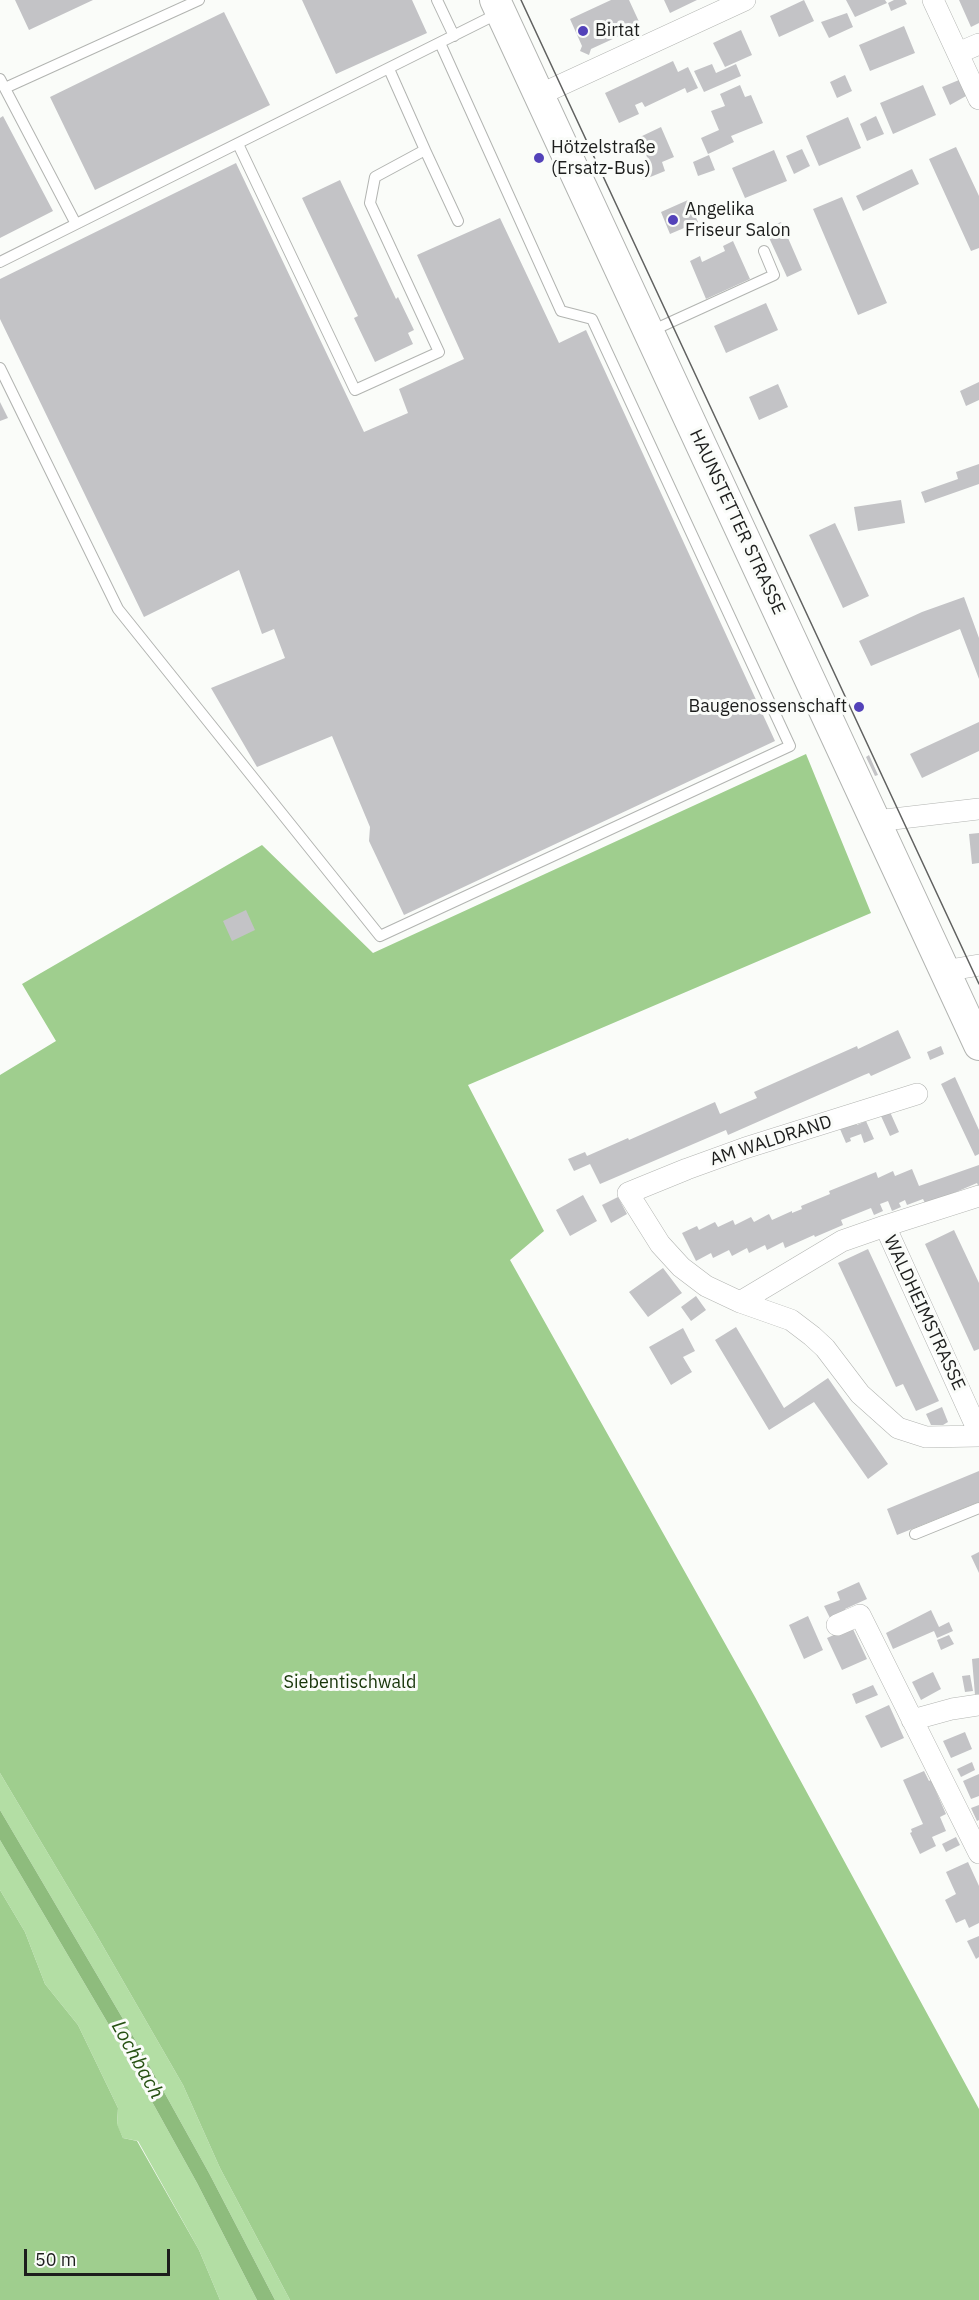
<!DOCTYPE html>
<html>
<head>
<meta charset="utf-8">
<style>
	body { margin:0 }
	#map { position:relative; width:979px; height:2300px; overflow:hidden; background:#fafcf9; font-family:"IBM Plex Sans",sans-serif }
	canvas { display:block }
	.scale { position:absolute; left:24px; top:2249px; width:146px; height:27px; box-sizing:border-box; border:3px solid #1d1e1d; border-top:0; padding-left:8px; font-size:18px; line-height:21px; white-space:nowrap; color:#1d1e1d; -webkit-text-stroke:4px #fafcf9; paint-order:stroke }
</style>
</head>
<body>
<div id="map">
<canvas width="979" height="2300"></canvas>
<div class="scale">50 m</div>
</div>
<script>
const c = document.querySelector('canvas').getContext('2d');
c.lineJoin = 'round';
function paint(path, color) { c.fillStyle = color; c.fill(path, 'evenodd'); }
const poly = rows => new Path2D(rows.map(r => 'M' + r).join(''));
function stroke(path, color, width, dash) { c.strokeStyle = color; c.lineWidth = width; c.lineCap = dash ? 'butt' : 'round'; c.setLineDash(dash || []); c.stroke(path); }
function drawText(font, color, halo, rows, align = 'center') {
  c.font = font + ' "IBM Plex Sans",sans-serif'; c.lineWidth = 6; c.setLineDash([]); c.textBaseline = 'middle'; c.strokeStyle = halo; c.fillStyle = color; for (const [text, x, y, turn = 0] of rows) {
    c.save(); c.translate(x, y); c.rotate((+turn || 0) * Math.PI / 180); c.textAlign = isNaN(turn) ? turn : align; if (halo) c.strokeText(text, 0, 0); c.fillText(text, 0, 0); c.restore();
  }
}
const green = poly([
	[0,1773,96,1934,183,2085,220,2168,290,2300,275,2300,209,2173,133,2036,0,1810],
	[0,1840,119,2042,197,2183,257,2300,220,2300,199,2250,138,2141,123,2138,117,2125,118,2108,78,2025,45,1984,25,1932,0,1890]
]);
const forest = poly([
	[806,754,871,913,468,1085,544,1231,510,1260,755,1697,979,2109,979,2300,290,2300,220,2168,183,2085,96,1934,0,1773,0,1075,56,1041,22,984,262,845,373,953],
	[0,1890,25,1932,45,1984,78,2025,118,2108,117,2124,123,2138,137,2141,199,2250,220,2300,0,2300]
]);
const water = poly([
	[0,1810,133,2036,209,2173,275,2300,257,2300,197,2183,119,2042,0,1840]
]);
const building = poly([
	[15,0,93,0,29,30],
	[302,0,412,0,427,33,336,74],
	[611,0,629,0,641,26,591,49,589,55,580,51,582,46,570,19],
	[664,0,697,0,670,13],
	[804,0,814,21,779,37,770,16],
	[846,0,885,0,887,3,855,17],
	[894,0,905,0,907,4,891,11,888,3],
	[959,0,979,0,979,23,971,27],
	[224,12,270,105,95,190,50,97],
	[847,13,853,27,829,38,821,22],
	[904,26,915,53,870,71,859,45],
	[741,30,752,55,725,67,713,43],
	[673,61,678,72,688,67,698,88,687,93,685,88,645,107,642,102,635,105,639,114,619,123,605,93],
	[712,64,716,73,736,64,741,76,704,92,694,71],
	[845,75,852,91,837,98,830,82],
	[959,80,966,96,950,105,942,87],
	[740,85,745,97,751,95,763,123,731,136,734,142,708,154,701,138,719,130,711,111,725,106,720,94],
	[923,85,936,115,893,134,880,103],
	[3,116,53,211,0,238,0,118],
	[876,116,884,134,867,141,860,124],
	[848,117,861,148,819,166,806,136],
	[661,127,674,157,662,162,665,171,643,180,637,164,648,160,640,137],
	[956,147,979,196,979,248,971,251,929,159],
	[802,149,810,166,794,174,786,156],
	[774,150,787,181,745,198,732,168],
	[709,155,715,170,698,176,693,162],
	[236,163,364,432,408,413,399,389,464,359,417,255,500,218,559,343,586,330,775,741,404,915,369,841,370,827,332,736,257,767,211,688,285,658,274,629,262,634,239,570,144,617,0,319,0,279],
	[912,169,919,184,863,211,856,196],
	[340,180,396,299,398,297,414,330,408,333,413,344,375,362,354,318,358,316,302,198],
	[842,197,887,303,858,315,813,209],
	[688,200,698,222,670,234,661,212],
	[748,203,751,211,733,218,730,210],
	[781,222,802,270,787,277,765,229],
	[733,241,750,279,706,299,690,261,700,256,702,262,725,251,723,246],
	[766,303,778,330,726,353,714,326],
	[979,382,979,400,966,406,960,391],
	[778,384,788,407,759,420,749,397],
	[0,402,8,418,0,421],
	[979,464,979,484,925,503,921,492,958,479,956,472],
	[901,500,905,523,858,531,854,507],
	[835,523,869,596,843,608,809,535],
	[964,597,979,638,979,679,960,629,871,666,859,641,922,612],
	[979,722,979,751,922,778,910,754],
	[869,755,878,775,875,776,866,757],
	[979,833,979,863,972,864,969,834],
	[246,910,255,930,232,941,223,921],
	[898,1030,911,1058,871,1076,869,1073,864,1075,728,1135,726,1130,600,1184,590,1164,574,1171,568,1159,585,1152,587,1156,628,1138,629,1140,715,1102,720,1114,757,1098,754,1092,857,1046,858,1049],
	[941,1046,944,1054,930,1060,927,1052],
	[955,1077,979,1130,979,1154,975,1156,941,1084],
	[890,1112,899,1132,890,1136,881,1116],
	[866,1121,874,1139,864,1143,861,1134,850,1138,851,1141,846,1143,840,1129,856,1123,857,1125],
	[979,1165,979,1188,977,1183,926,1205,923,1199,907,1205,905,1200,899,1203,901,1207,892,1211,888,1201,880,1204,883,1211,874,1215,871,1208,841,1220,843,1225,815,1237,814,1235,785,1248,783,1242,767,1250,765,1245,749,1253,747,1248,732,1256,729,1250,713,1258,711,1253,696,1261,682,1233,697,1226,699,1230,715,1222,718,1227,733,1220,735,1225,751,1217,754,1222,769,1214,772,1220,792,1211,792,1213,802,1209,801,1206,830,1194,829,1191,876,1172,878,1178,893,1171,895,1176,912,1169,919,1186],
	[583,1195,597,1221,570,1236,556,1210],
	[618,1197,627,1214,611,1223,602,1205],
	[954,1230,979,1283,979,1349,974,1351,925,1244],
	[868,1249,939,1401,916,1411,903,1384,896,1387,838,1263],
	[663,1268,682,1293,648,1317,629,1292],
	[696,1296,706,1310,691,1321,681,1307],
	[736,1327,784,1408,828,1378,888,1464,868,1479,814,1402,769,1430,715,1340],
	[683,1328,695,1351,683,1357,692,1372,671,1385,649,1347],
	[942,1407,948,1422,943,1425,931,1425,926,1414],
	[979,1471,979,1502,897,1535,887,1509],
	[979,1552,979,1573,971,1556],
	[859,1582,867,1599,845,1609,846,1613,831,1620,824,1606,840,1600,837,1592],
	[931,1610,939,1627,949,1622,953,1631,937,1638,934,1631,893,1649,886,1633],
	[808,1616,823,1650,804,1659,789,1625],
	[852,1627,867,1659,842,1670,827,1638],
	[949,1635,954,1644,941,1650,937,1640],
	[979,1658,979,1694,975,1695,972,1659],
	[933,1672,941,1689,921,1700,912,1682],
	[970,1675,973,1691,965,1692,962,1676],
	[873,1685,878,1695,856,1704,852,1694],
	[889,1705,904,1738,881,1748,865,1716],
	[965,1732,972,1749,951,1758,943,1741],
	[972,1762,975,1770,961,1777,957,1769],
	[924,1771,929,1781,931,1780,946,1814,940,1817,946,1831,932,1837,936,1846,920,1854,910,1833,912,1832,911,1829,923,1824,903,1780],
	[979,1774,979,1796,971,1799,963,1781],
	[979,1805,979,1820,977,1821,971,1808],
	[956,1837,960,1845,946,1852,942,1844],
	[968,1862,979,1886,979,1923,969,1928,965,1919,956,1923,945,1900,956,1894,946,1872],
	[979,1936,979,1957,976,1959,967,1941]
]);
const lane = poly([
	[437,0,454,36],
	[0,79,76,224],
	[5,88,199,0],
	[238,144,355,390,439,352,370,203,375,177,425,150,389,69],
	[425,150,458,221],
	[0,262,499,13],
	[649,332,774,275,764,251],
	[0,368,118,609,380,936,790,746,592,319,561,311,440,43],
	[915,1534,979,1508]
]);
const street = poly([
	[933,0,979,99],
	[958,53,979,44],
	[539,95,745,0],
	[876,821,979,809],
	[944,971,979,965],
	[917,1094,745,1148,687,1169,628,1193,660,1244,681,1267,706,1286,740,1302,791,1320,812,1336,825,1348,860,1394,898,1428,926,1437,979,1436],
	[885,1226,979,1196],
	[740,1302,842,1241,885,1226,979,1433],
	[837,1625,860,1615,979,1853],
	[912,1720,952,1709,979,1705]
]);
const secondary = poly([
	[495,0,979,1045]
]);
const tram = poly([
	[521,0,979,984]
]);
const markers = [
	[583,31,6,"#5342b9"],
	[539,158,6,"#5342b9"],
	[673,220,6,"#5342b9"],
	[859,707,6,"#5342b9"]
];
const poiNames = [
	["Birtat",595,31],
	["Hötzelstraße",551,148],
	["(Ersatz-Bus)",551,169],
	["Angelika",685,210],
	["Friseur Salon",685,231],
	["Baugenossenschaft",847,707,"right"]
];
const streetNames = [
	["HAUNSTETTER STRASSE",737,522,65],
	["AM WALDRAND",771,1141,-18],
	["WALDHEIMSTRASSE",924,1313,65]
];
const parkNames = [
	["Siebentischwald",350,1683]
];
const waterNames = [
	["Lochbach",137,2060,61]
];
paint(green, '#b3dea4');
paint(forest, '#9fce8e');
paint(water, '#8ebc7d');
paint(building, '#c3c3c6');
stroke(lane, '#b2b4b1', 12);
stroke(street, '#b2b4b1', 22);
stroke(secondary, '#b2b4b1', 32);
stroke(lane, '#fff', 10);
stroke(street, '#fff', 21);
stroke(secondary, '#fff', 30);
stroke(tram, '#606160', 1.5);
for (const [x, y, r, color] of markers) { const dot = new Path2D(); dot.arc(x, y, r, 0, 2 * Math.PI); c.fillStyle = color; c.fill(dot); stroke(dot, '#fafcf9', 2); }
drawText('18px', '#1d1e1d', '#fafcf9', poiNames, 'left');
drawText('18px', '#1d1e1d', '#fafcf9', streetNames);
drawText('18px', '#173509', '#fafcf9', parkNames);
drawText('italic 20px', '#265112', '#fafcf9', waterNames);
</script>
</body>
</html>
